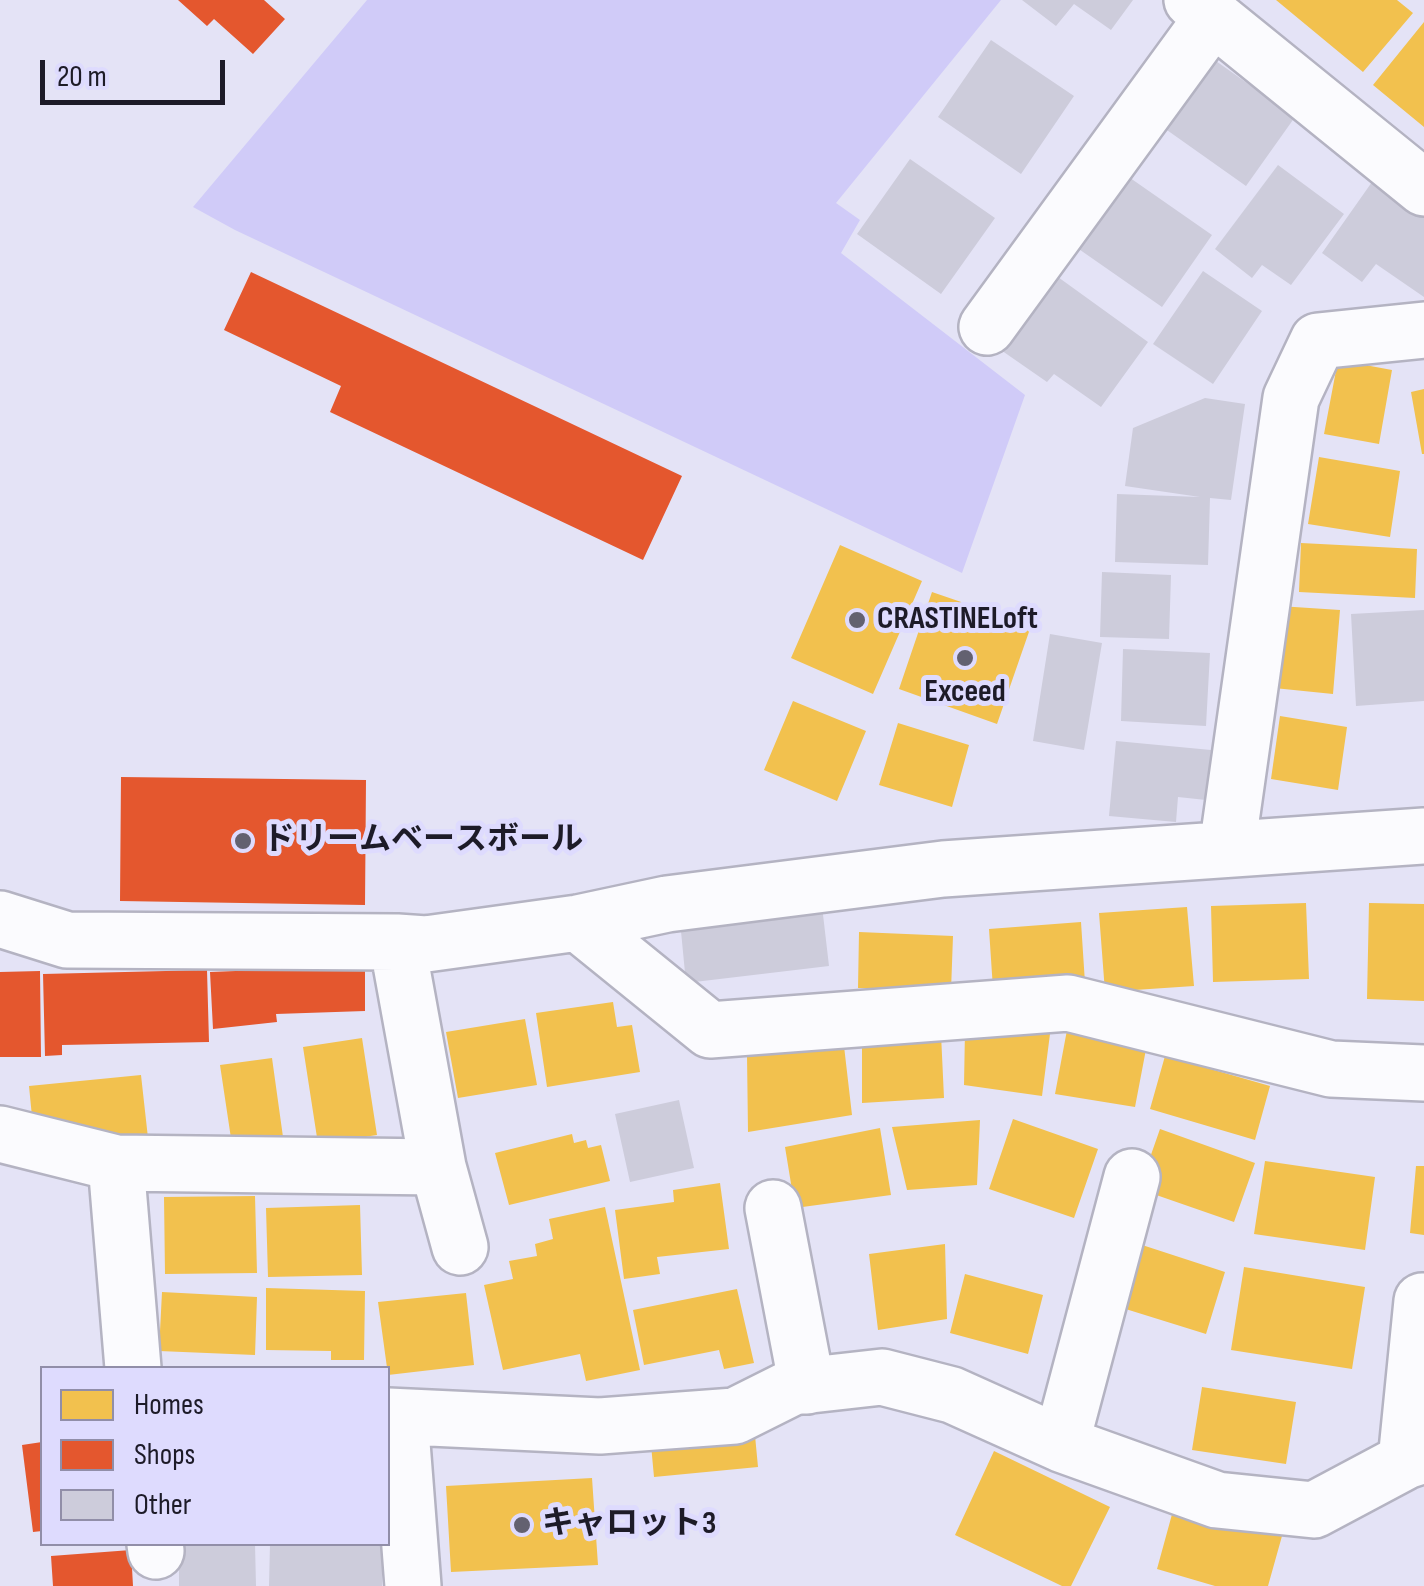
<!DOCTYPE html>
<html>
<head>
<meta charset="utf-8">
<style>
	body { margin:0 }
	#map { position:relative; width:1424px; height:1586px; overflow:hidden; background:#e4e3f6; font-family:"Sofia Sans Condensed",sans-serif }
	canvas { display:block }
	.legend { position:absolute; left:40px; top:1366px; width:350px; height:180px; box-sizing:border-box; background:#dedbfe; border:2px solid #918ea8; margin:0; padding:12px 18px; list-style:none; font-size:30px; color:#1d1b28 }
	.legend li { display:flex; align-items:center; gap:20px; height:50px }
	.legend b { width:50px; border:2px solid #918ea8 }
	.scale { position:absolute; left:40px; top:60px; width:185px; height:45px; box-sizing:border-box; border:5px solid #1d1b28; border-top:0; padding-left:12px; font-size:30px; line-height:35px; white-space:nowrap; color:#1d1b28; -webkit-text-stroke:8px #dedbfe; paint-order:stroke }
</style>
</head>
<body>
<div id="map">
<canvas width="1424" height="1586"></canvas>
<ul class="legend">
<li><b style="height:28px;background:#f2c14e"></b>Homes</li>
<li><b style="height:28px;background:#e4572e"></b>Shops</li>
<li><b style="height:28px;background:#cdccdb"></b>Other</li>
</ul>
<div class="scale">20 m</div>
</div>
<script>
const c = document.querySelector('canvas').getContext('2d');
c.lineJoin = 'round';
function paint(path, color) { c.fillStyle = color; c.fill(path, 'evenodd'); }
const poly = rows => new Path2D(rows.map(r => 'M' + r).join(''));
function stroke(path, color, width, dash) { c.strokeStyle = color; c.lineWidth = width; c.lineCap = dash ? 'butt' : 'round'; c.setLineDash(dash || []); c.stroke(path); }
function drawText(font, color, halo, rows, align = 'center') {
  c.font = font + ' "Sofia Sans Condensed","Noto Sans JP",sans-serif'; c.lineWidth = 10; c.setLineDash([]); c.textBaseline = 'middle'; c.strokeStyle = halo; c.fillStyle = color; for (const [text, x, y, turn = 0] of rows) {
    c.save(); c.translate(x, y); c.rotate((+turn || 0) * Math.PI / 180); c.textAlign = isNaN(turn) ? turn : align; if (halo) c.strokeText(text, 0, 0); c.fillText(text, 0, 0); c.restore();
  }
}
const green = poly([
	[367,0,1001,0,836,203,860,220,841,253,1025,395,962,573,235,230,193,207]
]);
const homes = poly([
	[1276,0,1397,0,1413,13,1363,72],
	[1424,22,1424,127,1373,85],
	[1338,360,1392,370,1379,444,1324,434],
	[1424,389,1424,454,1422,454,1411,392],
	[1319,457,1400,471,1390,537,1308,524],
	[1301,543,1417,549,1415,598,1299,592],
	[840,545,922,581,873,694,791,658],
	[932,592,1031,626,997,724,899,689],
	[1279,606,1340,610,1333,694,1274,688],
	[793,701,866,731,837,801,764,770],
	[1280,716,1347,727,1338,790,1271,779],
	[898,723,969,745,952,807,879,785],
	[1306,903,1309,979,1213,982,1211,906],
	[1369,903,1424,904,1424,1001,1367,999],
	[1187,907,1194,986,1105,992,1099,913],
	[1081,922,1085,983,993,989,989,929],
	[859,932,953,936,951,991,858,988],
	[613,1002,617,1027,632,1025,640,1072,547,1087,536,1013],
	[525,1019,537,1085,458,1098,446,1032],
	[965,1030,1050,1034,1042,1096,964,1085],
	[1067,1030,1147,1044,1135,1107,1055,1094],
	[941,1034,944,1098,862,1103,862,1038],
	[362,1038,377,1135,318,1144,303,1047],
	[844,1046,852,1115,748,1132,747,1055],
	[1165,1056,1270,1086,1255,1140,1150,1109],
	[272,1058,283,1137,232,1145,220,1065],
	[141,1075,148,1138,98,1143,33,1127,29,1086],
	[1013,1119,1098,1149,1074,1218,989,1189],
	[980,1120,977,1185,907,1190,892,1127],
	[880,1128,891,1195,795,1208,785,1147],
	[1160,1129,1255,1163,1234,1222,1139,1189],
	[572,1134,574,1143,586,1140,588,1148,601,1145,610,1181,509,1205,495,1153],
	[1265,1161,1375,1177,1365,1250,1254,1234],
	[1416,1166,1424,1166,1424,1235,1410,1233],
	[720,1183,729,1249,657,1257,660,1274,624,1279,615,1210,674,1202,673,1190],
	[255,1196,257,1273,165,1274,164,1197],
	[360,1205,362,1275,268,1277,266,1208],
	[605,1207,640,1370,586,1381,580,1354,503,1370,484,1285,513,1279,509,1261,537,1256,535,1244,553,1239,549,1219],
	[1136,1243,1225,1272,1206,1334,1116,1306],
	[945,1244,947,1319,878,1330,869,1254],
	[1244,1267,1365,1287,1352,1369,1231,1350],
	[965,1274,1043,1295,1028,1354,950,1333],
	[266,1288,365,1291,364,1360,331,1360,331,1351,266,1350],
	[737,1289,754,1363,724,1369,719,1350,644,1365,633,1310],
	[162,1292,257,1297,255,1355,159,1351],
	[466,1293,474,1365,388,1375,378,1302],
	[1202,1387,1296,1402,1286,1464,1192,1450],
	[754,1425,758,1467,654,1477,650,1434],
	[994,1451,1110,1507,1071,1586,1062,1586,955,1535],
	[592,1478,598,1565,451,1572,446,1486],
	[1174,1507,1282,1536,1268,1586,1215,1586,1157,1569]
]);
const shops = poly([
	[178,0,264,0,285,19,253,54,214,19,207,26],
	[251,272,682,476,643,560,330,412,341,386,224,330],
	[121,777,366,780,365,905,120,901],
	[365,966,365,1011,276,1014,277,1022,213,1029,210,972],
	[207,970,209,1042,62,1045,62,1055,45,1056,43,974],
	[40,971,41,1057,0,1057,0,972],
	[42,1442,42,1531,33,1532,22,1445],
	[131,1550,133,1586,53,1586,51,1556]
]);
const building = poly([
	[1022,0,1133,0,1111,30,1074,4,1056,26],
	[991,40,1074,96,1021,174,938,117],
	[1206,54,1295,117,1246,186,1157,123],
	[910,159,995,218,941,294,857,234],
	[1278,165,1344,214,1291,285,1262,265,1252,278,1215,249],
	[1123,173,1212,235,1162,307,1073,245],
	[1372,182,1424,218,1424,297,1376,264,1362,282,1322,253],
	[1203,271,1262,311,1213,384,1153,344],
	[1051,272,1148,342,1101,407,1054,374,1047,382,998,348],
	[1205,398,1245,404,1231,500,1210,498,1208,565,1115,562,1117,494,1200,497,1125,486,1133,428],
	[1102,572,1171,575,1169,639,1100,637],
	[1424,610,1424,701,1356,706,1351,614],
	[1050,634,1102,643,1084,750,1033,741],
	[1123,649,1210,653,1206,726,1121,721],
	[1116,741,1211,750,1206,800,1178,797,1176,822,1109,816],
	[822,906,829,966,686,983,680,921],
	[679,1100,694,1168,630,1182,615,1114],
	[179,1544,255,1544,256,1586,179,1586],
	[270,1544,383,1546,382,1586,269,1586]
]);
const street = poly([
	[1192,0,1424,188],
	[987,327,1213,17],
	[1227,849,1291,398,1318,341,1424,330],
	[0,919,67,940,397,942,426,944,578,923,667,904,943,869,1424,836],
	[578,923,710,1030,1068,1003,1331,1069,1424,1073],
	[397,942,438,1167,460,1247],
	[0,1134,116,1163,438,1167],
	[116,1163,133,1368],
	[773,1208,807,1386],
	[388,1416,600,1426,735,1416,793,1387,882,1377,952,1395,1061,1444,1217,1500,1314,1510,1406,1461,1424,1455],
	[400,1417,413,1586],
	[1061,1444,1132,1177],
	[1406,1461,1422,1301],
	[155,1544,156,1551]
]);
const markers = [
	[857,620,10,"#636170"],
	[965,658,10,"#636170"],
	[243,841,10,"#636170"],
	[522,1525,10,"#636170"]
];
const poiNames = [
	["CRASTINELoft",877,620],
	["Exceed",965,693,"center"],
	["ドリームベースボール",263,841],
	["キャロット3",542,1525]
];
paint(green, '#d0cbf8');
paint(homes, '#f2c14e');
paint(shops, '#e4572e');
paint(building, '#cdccdb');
stroke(street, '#b4b3c2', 60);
stroke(street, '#fbfbfe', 55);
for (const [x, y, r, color] of markers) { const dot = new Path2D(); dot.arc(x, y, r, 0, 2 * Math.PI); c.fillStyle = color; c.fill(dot); stroke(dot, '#dedbfe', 4); }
drawText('bold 32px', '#1d1b28', '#dedbfe', poiNames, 'left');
</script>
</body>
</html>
